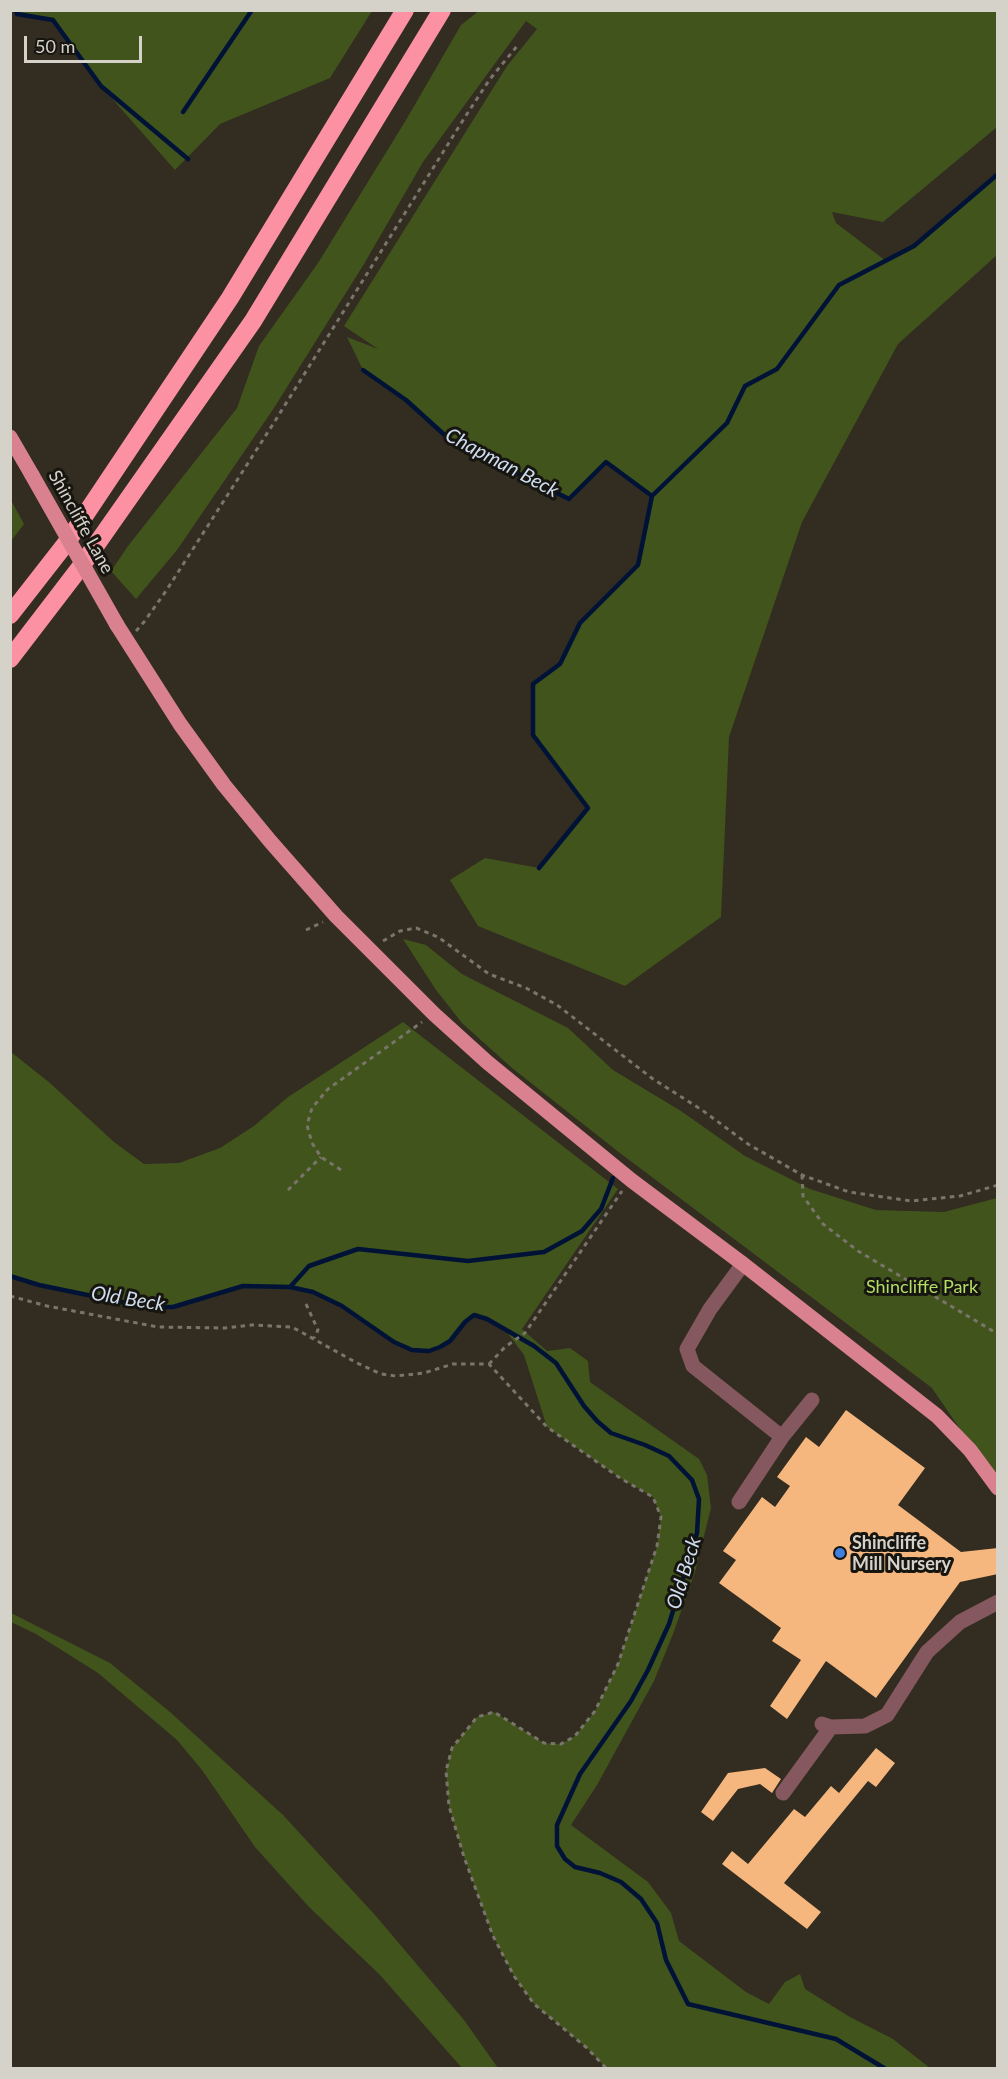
<!DOCTYPE html>
<html>
<head>
<meta charset="utf-8">
<style>
	body { margin:0 }
	#map { position:relative; width:1008px; height:2079px; overflow:hidden; background:#322c21; font-family:Lato,sans-serif }
	canvas { display:block }
	.frame { position:absolute; inset:0; border:12px solid #d5d2ca; pointer-events:none }
	.scale { position:absolute; left:24px; top:36px; width:118px; height:27px; box-sizing:border-box; border:3px solid #d5d2ca; border-top:0; padding-left:8px; font-size:18px; line-height:21px; white-space:nowrap; color:#d5d2ca; -webkit-text-stroke:4px #171510; paint-order:stroke }
</style>
</head>
<body>
<div id="map">
<canvas width="1008" height="2079"></canvas>
<div class="frame"></div>
<div class="scale">50 m</div>
</div>
<script>
const c = document.querySelector('canvas').getContext('2d');
c.lineJoin = 'round';
function paint(path, color) { c.fillStyle = color; c.fill(path, 'evenodd'); }
const poly = rows => new Path2D(rows.map(r => 'M' + r).join(''));
function stroke(path, color, width, dash) { c.strokeStyle = color; c.lineWidth = width; c.lineCap = dash ? 'butt' : 'round'; c.setLineDash(dash || []); c.stroke(path); }
function drawText(font, color, halo, rows, align = 'center') {
  c.font = font + ' Lato,sans-serif'; c.lineWidth = 6; c.setLineDash([]); c.textBaseline = 'middle'; c.strokeStyle = halo; c.fillStyle = color; for (const [text, x, y, turn = 0] of rows) {
    c.save(); c.translate(x, y); c.rotate((+turn || 0) * Math.PI / 180); c.textAlign = isNaN(turn) ? turn : align; if (halo) c.strokeText(text, 0, 0); c.fillText(text, 0, 0); c.restore();
  }
}
const green = poly([
	[480,10,997,11,997,127,883,222,832,212,836,223,886,261,914,246,997,174,997,255,898,344,802,522,729,737,721,917,625,986,478,926,450,880,485,858,539,868,588,808,533,735,533,684,560,664,580,623,638,565,652,496,606,462,569,499,449,439,406,400,363,370,347,337,378,349,344,326,507,66,537,29,526,21,423,162,364,264,274,408,177,550,136,599,111,571,128,546,237,408,259,346,318,263,406,120,461,25],
	[16,11,372,11,330,78,220,124,175,170,101,86,53,20,17,14],
	[11,500,24,524,11,541,10,541],
	[403,939,426,945,462,974,568,1028,613,1070,681,1111,745,1156,810,1189,876,1210,944,1212,997,1198,997,1483,932,1388,616,1150,512,1068,462,1023,436,990],
	[403,1022,618,1189,522,1329,547,1351,570,1348,588,1361,590,1382,699,1459,707,1475,711,1508,695,1572,673,1634,654,1681,597,1785,571,1825,648,1882,671,1913,679,1941,746,1992,769,2004,785,1982,800,1974,805,1989,850,2017,893,2039,930,2068,606,2068,587,2048,534,2004,514,1976,493,1936,464,1857,449,1806,446,1771,452,1748,477,1717,494,1712,544,1743,561,1744,575,1736,595,1711,618,1664,657,1546,661,1517,653,1497,620,1478,547,1427,524,1355,503,1327,487,1319,474,1315,465,1322,450,1341,440,1347,429,1351,412,1350,394,1342,342,1306,313,1292,290,1287,243,1286,173,1307,146,1307,39,1285,11,1276,11,1052,50,1083,114,1142,144,1164,179,1163,220,1148,254,1126,288,1097],
	[11,1613,110,1663,170,1712,283,1815,375,1915,464,2020,498,2068,462,2068,380,1975,309,1907,255,1847,202,1770,177,1740,98,1673,36,1634,11,1622]
]);
const stream = poly([
	[16,10,17,14,53,20,101,86,188,159],
	[183,112,252,10],
	[363,370,406,400,449,439,569,499,606,462,652,496,638,565,580,623,560,664,533,684,533,735,588,808,539,868],
	[652,496,727,423,745,386,777,369,839,285,914,246,998,174],
	[10,1276,39,1285,146,1307,173,1307,243,1286,290,1287,313,1292,342,1306,394,1342,412,1350,429,1351,440,1347,450,1341,465,1322,474,1315,487,1319,534,1346,556,1363,584,1406,597,1421,611,1433,645,1445,669,1456,692,1480,699,1499,697,1533,669,1624,648,1670,631,1701,580,1774,557,1825,557,1846,565,1859,575,1867,600,1873,621,1882,641,1899,657,1923,666,1960,688,2004,836,2039,884,2068],
	[290,1287,309,1266,358,1249,468,1261,544,1252,582,1231,601,1209,613,1178]
]);
const building = poly([
	[846,1410,925,1468,898,1505,961,1552,998,1548,998,1574,960,1582,876,1698,826,1661,787,1719,770,1706,801,1660,772,1641,781,1628,719,1583,736,1560,723,1551,762,1497,775,1507,790,1486,777,1477,806,1437,819,1447],
	[876,1748,895,1763,876,1787,868,1781,784,1883,821,1912,807,1929,722,1864,732,1851,748,1864,794,1809,805,1817,831,1786,839,1793],
	[765,1768,781,1779,772,1793,760,1784,738,1789,713,1821,701,1812,728,1773]
]);
const path = poly([
	[136,631,144,622,166,591,275,421,465,117,490,79,518,45],
	[306,930,323,922],
	[383,941,400,931,416,928,438,937,489,974,526,988,557,1005,653,1079,702,1110,748,1144,802,1175,849,1192,911,1201,960,1196,998,1185],
	[341,1170,321,1157,312,1143,307,1125,312,1108,328,1089,422,1022],
	[802,1175,803,1196,823,1224,858,1251,998,1334],
	[288,1190,321,1157],
	[10,1296,47,1306,158,1327,225,1328,252,1325,292,1327,357,1363,381,1374,396,1376,424,1373,453,1364,489,1364,547,1427,620,1478,653,1497,661,1517,657,1546,618,1664,595,1711,575,1736,561,1744,544,1743,494,1712,477,1717,452,1748,446,1771,449,1806,464,1857,493,1936,514,1976,534,2004,587,2048,606,2068],
	[306,1304,318,1330,314,1338],
	[489,1364,505,1347,525,1333,622,1191]
]);
const minor = poly([
	[743,1264,710,1309,687,1349,693,1366,782,1437],
	[739,1502,782,1437,812,1400],
	[822,1724,831,1727,865,1726,887,1715,927,1652,960,1622,998,1602],
	[783,1793,831,1727]
]);
const major = poly([
	[10,437,32,475],
	[117,625,180,724,224,785,270,841,336,916,434,1014,487,1062,631,1180,743,1264,937,1416,970,1450,998,1488]
]);
const highway = poly([
	[10,615,67,542,230,298,405,10],
	[10,659,82,565,253,321,442,10]
]);
const majorBridge = poly([
	[32,475,117,625]
]);
const markers = [
	[840,1553,6,"#3f7fe0"]
];
const streetNames = [
	["Shincliffe Lane",81,522,61]
];
const parkNames = [
	["Shincliffe Park",922,1287]
];
const poiNames = [
	["Shincliffe",852,1543],
	["Mill Nursery",852,1564]
];
const waterNames = [
	["Chapman Beck",502,463,28],
	["Old Beck",128,1299,9],
	["Old Beck",684,1573,-73]
];
paint(green, '#41541c');
stroke(stream, '#001337', 4.5);
paint(building, '#f5b77e');
stroke(path, '#7a756b', 3, [4.5, 4.5]);
stroke(minor, '#84585e', 15);
stroke(major, '#d9818f', 15);
stroke(highway, '#fb91a2', 18);
stroke(majorBridge, '#d9818f', 15);
for (const [x, y, r, color] of markers) { const dot = new Path2D(); dot.arc(x, y, r, 0, 2 * Math.PI); c.fillStyle = color; c.fill(dot); stroke(dot, '#171510', 2); }
drawText('18px', '#d5d2ca', '#171510', streetNames);
drawText('18px', '#b3de63', '#171510', parkNames);
drawText('bold 18px', '#d5d2ca', '#171510', poiNames, 'left');
drawText('italic 20px', '#cfddf1', '#171510', waterNames);
</script>
</body>
</html>
